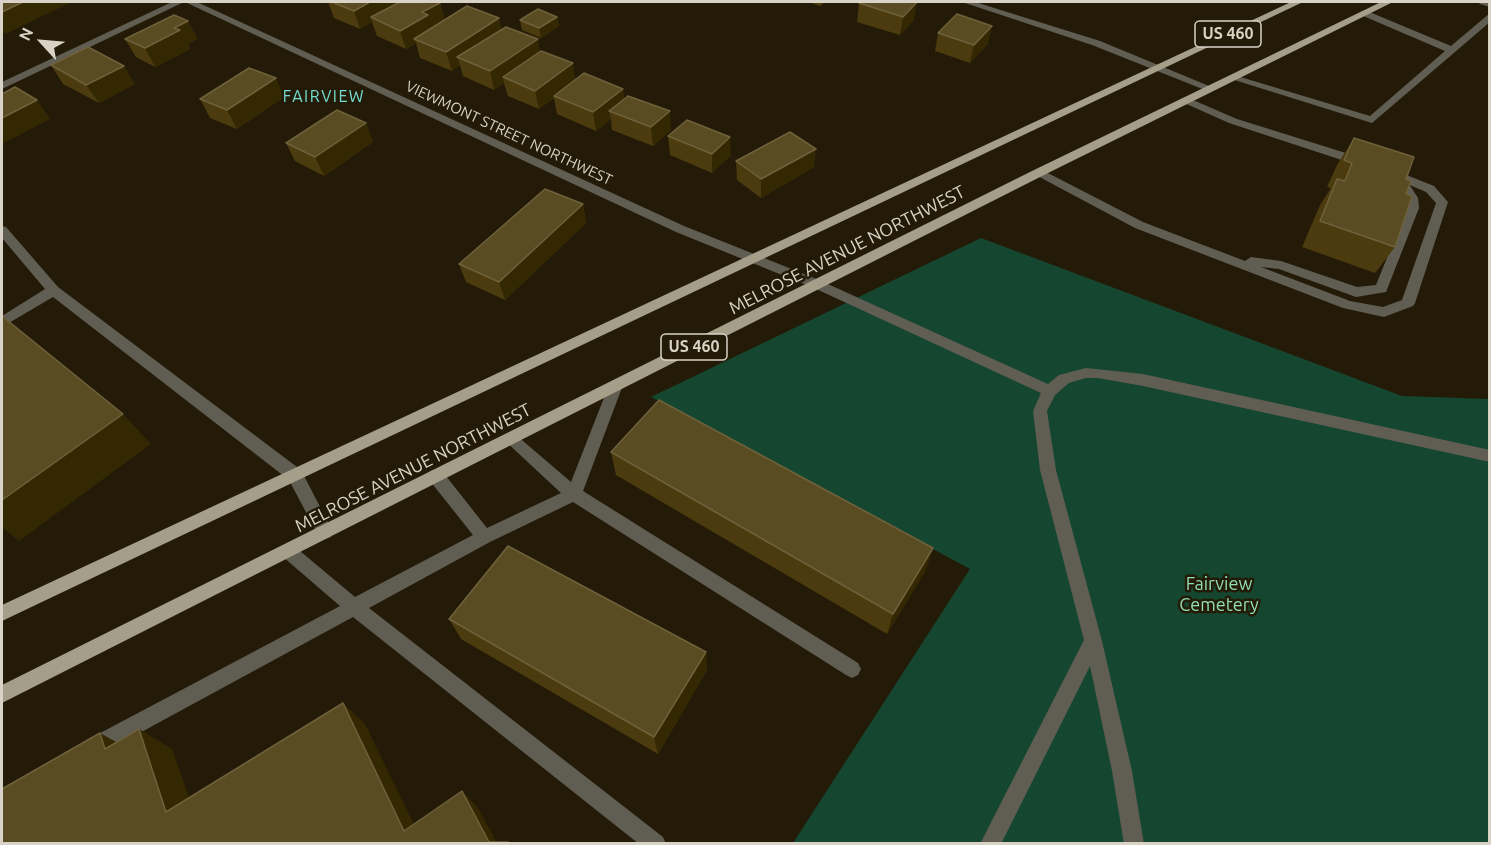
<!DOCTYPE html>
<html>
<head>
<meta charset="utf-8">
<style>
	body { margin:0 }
	#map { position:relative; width:1491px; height:845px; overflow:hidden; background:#231b07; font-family:Ubuntu,sans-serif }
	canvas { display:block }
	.frame { position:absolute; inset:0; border:3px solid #d8d3c6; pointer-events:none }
	.north { position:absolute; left:12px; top:12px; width:60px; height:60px; -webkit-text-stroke:4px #231b07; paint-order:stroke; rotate:296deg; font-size:16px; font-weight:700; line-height:24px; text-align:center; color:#d8d3c6 }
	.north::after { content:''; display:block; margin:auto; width:21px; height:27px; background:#d8d3c6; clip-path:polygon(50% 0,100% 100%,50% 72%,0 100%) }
</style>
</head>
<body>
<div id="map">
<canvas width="1491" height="845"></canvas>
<div class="frame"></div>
<div class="north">N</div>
</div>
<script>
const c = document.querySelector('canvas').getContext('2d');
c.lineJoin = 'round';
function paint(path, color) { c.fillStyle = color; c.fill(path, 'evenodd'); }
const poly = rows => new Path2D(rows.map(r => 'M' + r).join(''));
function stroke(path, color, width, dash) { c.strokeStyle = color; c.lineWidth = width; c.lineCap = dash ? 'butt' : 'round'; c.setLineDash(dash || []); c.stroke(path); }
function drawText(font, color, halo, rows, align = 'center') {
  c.font = font + ' Ubuntu,sans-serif'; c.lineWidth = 5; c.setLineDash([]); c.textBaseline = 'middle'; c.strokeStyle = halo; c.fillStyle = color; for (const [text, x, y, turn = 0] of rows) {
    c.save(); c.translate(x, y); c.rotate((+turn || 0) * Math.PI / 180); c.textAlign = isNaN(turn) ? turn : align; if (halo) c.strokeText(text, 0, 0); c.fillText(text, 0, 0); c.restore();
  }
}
const green = poly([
	[981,238,1402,396,1489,399,1489,843,793,843,970,569,651,397]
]);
const service = poly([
	[1478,2,1490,2,1490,7,1480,4,1478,2],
	[1361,11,1367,11,1451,46,1490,13,1490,22,1372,123,1228,78,1237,76,1370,116,1445,51,1361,15,1361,11],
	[1186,97,1237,119,1365,159,1367,162,1365,165,1357,165,1229,123,1182,102,1181,100,1186,97],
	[1389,168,1434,186,1448,202,1415,303,1413,306,1384,317,1343,308,1135,228,1032,173,1038,169,1042,170,1143,222,1245,261,1251,257,1281,261,1357,287,1376,285,1407,208,1403,193,1385,179,1388,176,1383,172,1389,168],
	[1405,183,1426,192,1436,203,1402,300,1383,307,1350,301,1261,267,1279,269,1356,297,1386,292,1419,208,1418,198,1411,187,1405,183],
	[2,226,6,227,58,287,301,470,333,532,331,537,325,539,319,537,289,480,53,297,2,327,2,316,45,289,2,238,2,226],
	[819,280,1048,384,1059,375,1086,368,1143,374,1490,450,1490,462,1143,386,1098,378,1086,378,1069,383,1055,395,1047,411,1056,470,1102,641,1132,771,1144,844,1124,844,1112,771,1090,666,1001,844,980,844,1084,640,1040,470,1033,411,1041,393,814,288,812,285,814,282,819,280],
	[616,379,623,385,583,491,858,663,861,669,858,675,852,678,846,675,573,502,490,542,369,608,663,837,666,844,639,844,353,617,101,754,94,757,87,754,84,747,87,740,340,606,282,556,280,551,282,546,288,544,294,546,355,597,473,535,430,481,428,476,430,471,436,469,442,471,487,528,561,493,503,439,506,435,516,435,571,482,609,385,616,379]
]);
const minor = poly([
	[172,2,184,2,2,89,2,82,172,2],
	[185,2,197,2,684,226,824,282,826,285,824,288,814,288,676,232,185,2],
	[962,2,975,2,1100,41,1214,88,1205,90,1092,45,962,2]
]);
const primary = poly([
	[1291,2,1303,2,2,621,2,605,1291,2],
	[1381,2,1393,2,1042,176,2,703,2,685,1034,170,1381,2]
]);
const wall = poly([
	[328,2,436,2,440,3,445,20,501,30,540,52,576,79,623,89,624,99,671,130,653,146,612,130,611,119,596,131,557,114,554,98,539,109,508,96,504,83,494,90,463,76,460,65,452,71,420,58,416,43,406,49,377,36,372,22,360,29,334,18],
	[808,2,825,2,820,6],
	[859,3,914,20,900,35,857,22],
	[557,17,559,26,541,38,522,30,520,20],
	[188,21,197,39,188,44,190,49,155,67,136,57,125,39],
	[938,33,988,44,970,63,935,51],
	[51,65,135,84,99,103,63,84],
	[284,97,237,129,210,118,200,99],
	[366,123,373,142,324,176,295,161,286,143],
	[668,136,731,155,712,173,670,155],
	[1354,138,1406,179,1406,194,1395,247,1375,273,1302,247,1320,205,1331,188,1327,187,1337,165],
	[736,161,814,167,761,198,737,180],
	[583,204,586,223,505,300,466,282,459,264],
	[611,452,926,570,887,634,616,475],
	[449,619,707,670,658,754,461,639]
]);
const shadedWall = poly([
	[23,2,69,2,70,3,5,34,2,29,2,12],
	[370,2,408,2,371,17,372,22,360,29,354,11],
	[917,2,914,20,900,35,903,17],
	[440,3,445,21,414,39,416,43,406,49,400,31,422,12],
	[557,17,559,26,541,38,539,28],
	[499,18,503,36,457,57,460,65,452,71,446,52],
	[188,21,197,39,188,44,190,49,155,67,145,48,174,28],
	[992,26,988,44,970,63,974,45],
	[538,39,541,58,503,77,504,83,494,90,490,71],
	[573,63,576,82,554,96,554,98,539,109,535,91],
	[124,66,135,84,99,103,86,85],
	[276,78,284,97,237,129,227,110],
	[623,89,625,108,609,111,611,119,596,131,593,112],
	[37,100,50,119,2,144,2,118],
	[670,111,671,130,653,146,651,127],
	[366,123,373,142,324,176,315,157],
	[730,137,731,155,712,173,712,154],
	[816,149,814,167,761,198,761,179],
	[583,204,586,223,505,300,499,282],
	[123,414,151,444,19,541,2,527,2,500],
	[933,548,926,570,887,634,893,614],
	[706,652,707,670,658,754,654,737],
	[343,703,365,724,423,843,404,831],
	[139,729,172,749,200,828,166,812],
	[100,733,136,753,105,749],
	[462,791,478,808,497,843,489,842]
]);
const building = poly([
	[2,2,23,2,2,12,2,2],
	[332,2,370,2,354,11,332,2],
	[400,2,436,2,440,3,422,12,428,15,400,31,371,17,400,2],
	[861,2,917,2,903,17,859,3,861,2],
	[467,6,499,18,446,52,414,39,467,6],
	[538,9,557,17,539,28,520,20,538,9],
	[957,14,992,26,974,45,938,33,957,14],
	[174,15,188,21,174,28,180,30,145,48,125,39,174,15],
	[506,27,538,39,490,71,457,57,506,27],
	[88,47,124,66,86,85,51,65,88,47],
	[541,51,573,63,535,91,503,77,541,51],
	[249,68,276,78,227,110,200,99,249,68],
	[584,73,623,89,593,112,554,96,584,73],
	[15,87,37,100,2,118,2,94,15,87],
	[628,96,670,111,651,127,609,111,628,96],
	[337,110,366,123,315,157,286,143,337,110],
	[687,120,730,137,712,154,668,136,687,120],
	[790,132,816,149,761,179,736,161,790,132],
	[1354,138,1414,157,1406,179,1411,181,1406,194,1412,196,1395,247,1320,221,1337,179,1345,181,1352,163,1344,160,1354,138],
	[545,189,583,204,499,282,459,264,545,189],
	[2,316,123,414,2,500,2,316],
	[659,400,933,548,893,614,611,452,659,400],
	[508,546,706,652,654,737,449,619,508,546],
	[343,703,404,831,462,791,489,842,508,842,509,843,2,843,2,789,100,733,105,749,139,729,166,812,343,703]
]);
const farStreetnames = [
	["VIEWMONT STREET NORTHWEST",509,133,25]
];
const shields = [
	[1228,34,66],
	[694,347,66]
];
const shieldNames = [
	["US 460",1228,34],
	["US 460",694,347]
];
const farNeighbourhoodnames = [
	["FAIRVIEW",324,97]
];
const streetNames = [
	["MELROSE AVENUE NORTHWEST",847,250,-27],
	["MELROSE AVENUE NORTHWEST",413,468,-27]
];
const parkNames = [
	["Fairview",1219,584],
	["Cemetery",1219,605]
];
paint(green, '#154630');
paint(service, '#605d53');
paint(minor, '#605d53');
paint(primary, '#a59f8a');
paint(wall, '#4b3b0e');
paint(shadedWall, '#342803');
paint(building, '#5a4c22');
stroke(building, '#6e613b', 1.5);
drawText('15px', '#d8d3c6', '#231b07', farStreetnames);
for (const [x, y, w] of shields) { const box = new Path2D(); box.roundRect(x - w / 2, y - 13, w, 26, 4.5); c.fillStyle = '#231b07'; c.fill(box); stroke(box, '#d8d3c6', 1.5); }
drawText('bold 16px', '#d8d3c6', null, shieldNames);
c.letterSpacing = '1.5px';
drawText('16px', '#76dfd3', '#231b07', farNeighbourhoodnames);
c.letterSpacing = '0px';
drawText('18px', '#d8d3c6', '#231b07', streetNames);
drawText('18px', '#8fdeb5', '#231b07', parkNames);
</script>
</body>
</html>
